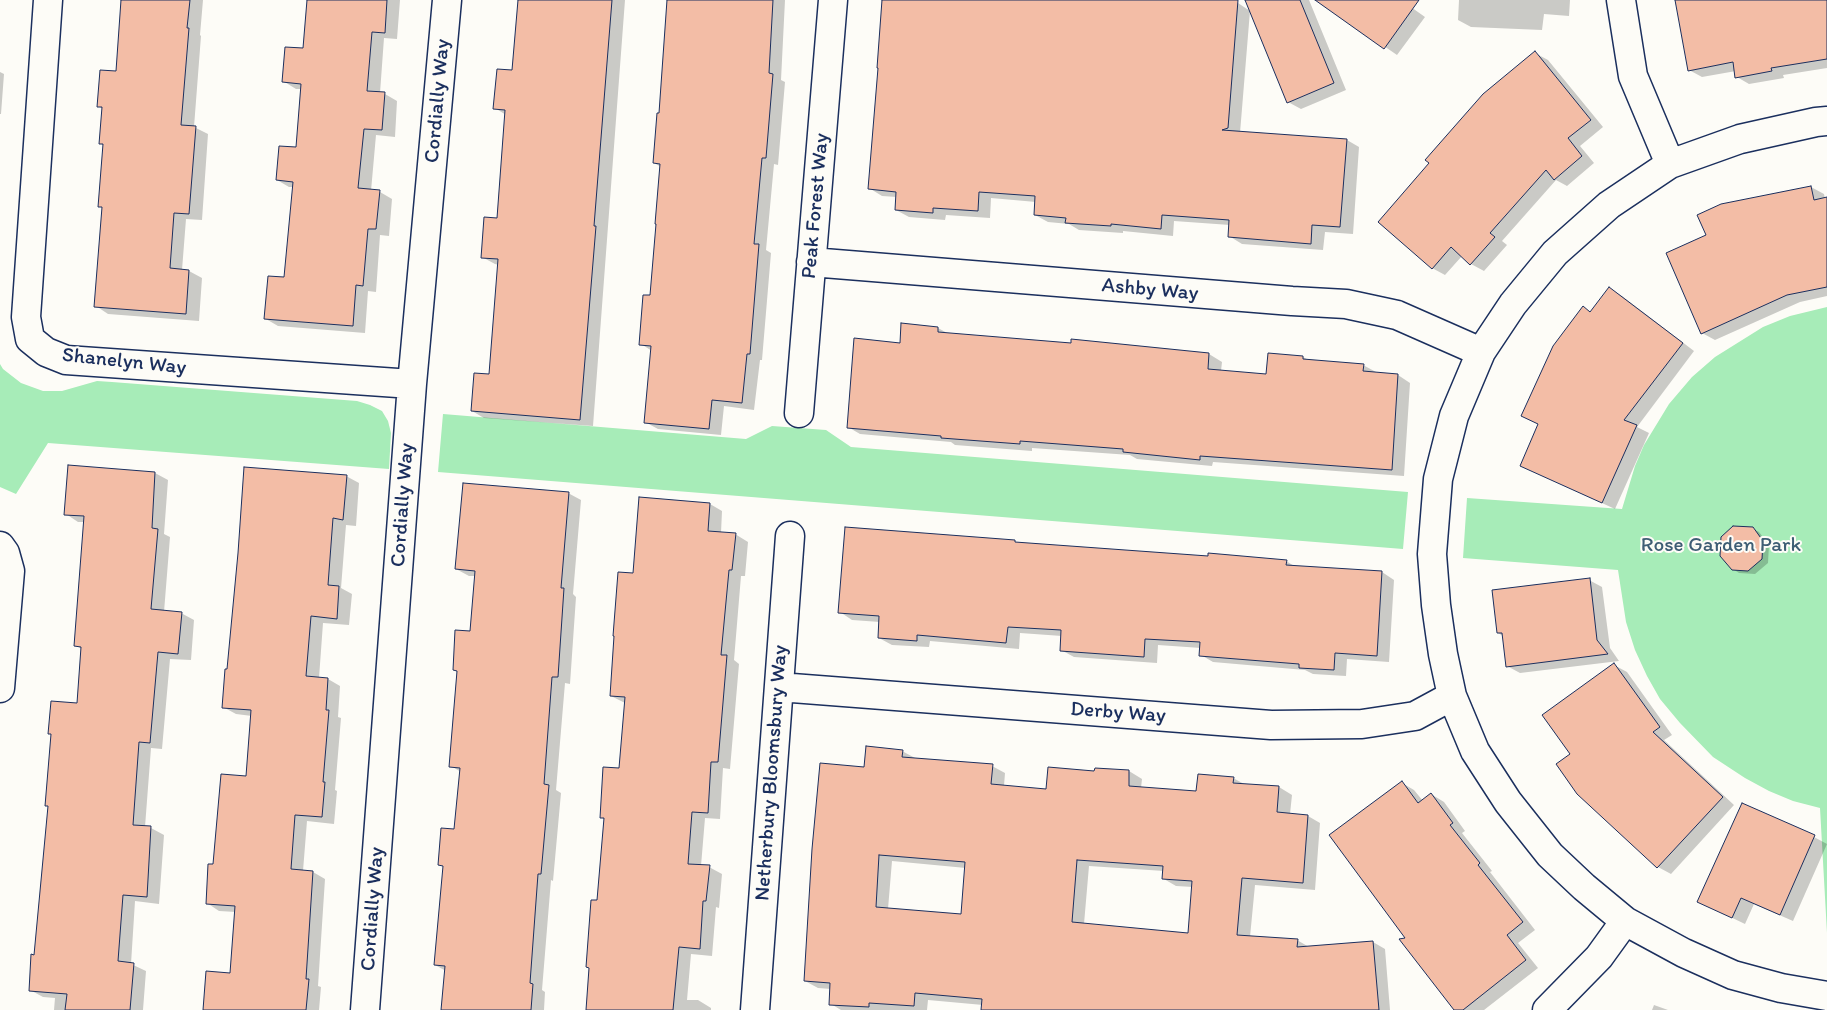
<!DOCTYPE html>
<html>
<head>
<meta charset="utf-8">
<style>
	body { margin:0 }
	canvas { display:block; background:#fdfcf7 }
</style>
</head>
<body>
<canvas width="1827" height="1010"></canvas>
<script>
const c = document.querySelector('canvas').getContext('2d');
c.lineJoin = 'round';
function paint(path, color) { c.fillStyle = color; c.fill(path, 'evenodd'); }
const poly = rows => new Path2D(rows.map(r => 'M' + r).join(''));
function stroke(path, color, width, dash) { c.strokeStyle = color; c.lineWidth = width; c.lineCap = dash ? 'butt' : 'round'; c.setLineDash(dash || []); c.stroke(path); }
function drawText(font, color, halo, rows, align = 'center') {
  c.font = font + ' Itim,sans-serif'; c.lineWidth = 4; c.setLineDash([]); c.textBaseline = 'middle'; c.strokeStyle = halo; c.fillStyle = color; for (const [text, x, y, turn = 0] of rows) {
    c.save(); c.translate(x, y); c.rotate((+turn || 0) * Math.PI / 180); c.textAlign = isNaN(turn) ? turn : align; if (halo) c.strokeText(text, 0, 0); c.fillText(text, 0, 0); c.restore();
  }
}
const green = poly([
	[1827,307,1827,933,1820,808,1793,801,1769,791,1745,778,1713,757,1680,723,1660,699,1647,676,1635,650,1626,622,1618,570,1463,558,1467,498,1622,509,1635,466,1644,445,1669,404,1692,377,1715,357,1763,327,1790,316],
	[0,364,3,369,21,383,43,391,62,391,97,381,112,382,357,401,370,405,382,411,388,421,391,433,389,469,48,443,16,494,0,487],
	[443,414,746,439,772,426,826,430,851,447,1408,492,1403,549,438,472]
]);
const shadow = poly([
	[123,0,203,0,200,35,201,36,194,127,208,134,202,220,186,219,182,270,189,271,202,278,199,321,108,314,96,306,104,209,100,206,104,146,100,143,103,109,98,106,117,73],
	[308,0,400,0,397,39,384,38,380,93,385,94,397,101,395,137,376,135,371,191,380,192,392,199,389,236,380,235,376,292,368,291,365,333,278,326,266,319,285,278,294,187,289,187,277,180,297,149,301,89,296,89,283,81,304,50],
	[519,0,625,0,593,426,484,418,472,411,490,376,499,265,495,264,482,257,498,220,506,115,495,108,513,72],
	[669,0,785,0,781,80,785,82,778,165,774,164,766,250,771,253,762,360,760,360,754,410,724,406,721,435,658,429,645,422,652,351,641,344,651,297,661,167,654,163,661,114],
	[883,0,1196,0,1238,3,1250,11,1240,133,1347,140,1359,147,1353,234,1325,232,1323,250,1242,244,1229,236,1230,225,1174,221,1173,236,1123,231,1123,233,1079,230,1069,224,1048,222,1035,215,1036,202,991,198,990,218,946,215,945,220,909,217,896,210,897,197,882,196,869,188,879,68],
	[1247,0,1309,0,1346,90,1301,109,1288,102],
	[1317,0,1401,0,1425,17,1397,55],
	[1459,0,1570,0,1569,16,1544,14,1542,30,1471,27,1458,20],
	[1677,0,1827,0,1827,68,1783,75,1784,78,1749,84,1737,77,1736,71,1702,77,1689,70],
	[1535,53,1548,60,1603,127,1580,146,1594,163,1567,186,1556,180,1502,241,1507,245,1484,271,1471,264,1462,256,1445,275,1432,268],
	[0,72,4,74,1,114,0,114],
	[1811,187,1824,194,1825,199,1827,198,1827,296,1800,302,1715,340,1702,333],
	[1609,288,1622,296,1694,351,1637,427,1649,433,1615,509,1521,466,1539,425,1523,416,1584,308,1591,312],
	[938,328,949,334,1072,344,1072,340,1209,354,1222,362,1221,371,1267,375,1303,357,1310,361,1363,365,1376,372,1376,374,1398,375,1410,383,1404,476,1213,462,1212,466,1137,459,1130,455,1032,448,1032,451,955,445,951,442,860,434,848,427,901,344],
	[69,467,155,473,168,480,164,534,170,537,164,612,181,613,194,620,191,660,170,659,162,749,151,748,145,827,151,828,164,835,159,904,135,901,131,964,146,971,143,1010,54,1010,55,998,43,997,30,990,36,956,49,807,52,735,49,733,78,704,82,649,75,645,85,522,78,522,66,514],
	[346,476,359,483,356,526,346,525,341,588,352,594,349,625,323,623,319,678,328,679,340,686,338,717,341,718,335,790,337,791,334,824,307,821,303,871,313,872,325,879,318,986,321,987,319,1010,205,1010,231,974,236,912,219,911,207,903,214,865,247,777,252,716,236,714,223,707,228,671],
	[568,493,581,500,573,594,576,597,570,684,565,683,556,790,561,793,553,881,551,880,542,990,545,992,544,1010,442,1010,446,971,435,965,444,867,439,864,455,831,461,772,451,766,458,672,454,670,471,632,475,576,469,576,456,569],
	[710,504,722,511,721,533,735,534,748,542,745,576,741,576,734,660,739,664,730,769,723,768,720,819,705,818,701,866,709,867,722,874,719,908,716,907,712,956,691,954,687,1000,698,1000,711,1008,711,1010,587,1010,605,820,601,817,620,769,625,703,611,696,634,575],
	[1752,528,1759,532,1769,545,1768,563,1755,574,1739,573,1733,569],
	[1014,541,1019,544,1286,561,1296,567,1382,572,1394,580,1389,662,1347,659,1346,676,1313,674,1305,670,1213,662,1201,655,1201,648,1158,645,1157,663,1074,657,1061,650,1062,636,1020,633,1019,649,930,641,929,647,892,645,879,638,880,622,852,620,840,612],
	[1589,580,1602,587,1610,648,1619,661,1520,673,1507,666,1503,636,1498,633],
	[1614,665,1627,672,1672,735,1664,740,1734,805,1671,874,1658,867,1578,793,1572,754],
	[902,751,915,758,992,766,1005,773,1004,786,1047,790,1096,773,1096,769,1129,771,1142,779,1141,788,1197,792,1233,778,1246,785,1279,787,1292,795,1290,814,1308,816,1320,823,1315,890,1255,885,1250,937,1297,940,1309,947,1373,942,1385,949,1390,1010,983,1010,983,1005,928,1000,927,1010,841,1010,831,1004,831,989,818,988,805,981,865,769],
	[892,861,966,868,962,916,888,909],
	[1089,866,1164,871,1164,879,1176,886,1193,887,1189,934,1084,924],
	[1402,783,1414,790,1423,801,1431,794,1444,802,1465,831,1462,833,1492,871,1490,872,1535,930,1518,943,1538,968,1484,1010,1455,1010,1408,939],
	[1814,837,1827,844,1793,921,1754,904,1745,924,1699,902],
	[1654,1005,1668,1010,1652,1010]
]);
const building = poly([
	[121,0,190,0,187,28,189,28,181,125,196,126,189,214,174,213,170,268,189,270,186,314,94,307,102,207,98,207,103,144,99,144,102,107,97,107,100,70,116,71,121,0],
	[307,0,387,0,385,33,372,32,367,91,385,92,382,130,364,129,358,188,380,190,376,229,368,229,363,286,356,285,353,326,264,319,268,276,284,277,293,182,276,180,279,146,296,147,301,84,282,82,285,47,303,48,307,0],
	[518,0,612,0,594,226,596,226,580,420,471,411,474,373,489,374,498,259,481,258,484,217,497,218,505,110,493,109,497,69,512,70,518,0],
	[667,0,773,0,769,73,773,74,766,158,762,158,754,244,759,244,750,354,747,354,742,403,712,400,709,429,644,423,651,346,639,345,643,295,650,295,656,224,655,224,660,164,653,163,657,113,659,113,667,0],
	[882,0,1238,0,1228,128,1222,130,1347,139,1340,227,1312,225,1311,244,1228,237,1229,220,1162,215,1161,229,1111,224,1111,226,1065,223,1066,218,1034,215,1035,196,979,192,978,211,933,208,933,213,895,210,896,192,868,189,878,68,877,68,882,0],
	[1245,0,1300,0,1334,83,1287,103,1245,0],
	[1315,0,1419,0,1384,49,1315,0],
	[1675,0,1827,0,1827,59,1771,68,1772,71,1735,78,1733,62,1688,71,1675,0],
	[1535,51,1591,120,1568,138,1582,156,1554,180,1546,170,1490,233,1495,237,1470,265,1451,247,1432,269,1378,222,1429,163,1425,160,1483,94,1535,51],
	[1811,186,1814,200,1827,197,1827,287,1787,295,1701,334,1666,253,1706,235,1697,215,1721,204,1811,186],
	[1609,287,1683,343,1624,420,1637,425,1602,503,1520,466,1538,424,1521,416,1553,346,1583,306,1590,312,1609,287],
	[901,323,938,327,938,332,1071,343,1071,339,1209,353,1208,369,1266,374,1268,353,1303,356,1303,359,1364,364,1363,371,1398,374,1392,470,1200,456,1200,460,1123,452,1123,449,1020,441,1020,444,941,438,941,436,847,428,854,338,900,343,901,323],
	[68,465,155,472,152,528,158,529,151,609,182,612,178,654,158,652,150,743,139,742,133,825,151,826,147,897,123,895,118,961,134,963,130,1010,65,1010,67,994,29,991,31,954,34,955,48,806,45,806,51,734,48,734,51,701,77,703,81,647,74,646,84,516,64,515,68,465],
	[244,467,347,475,343,520,333,518,328,585,339,586,337,619,311,616,306,676,328,678,326,710,329,710,323,782,325,782,322,817,295,815,291,869,313,871,306,979,309,979,306,1010,203,1010,206,971,230,973,235,906,206,904,208,864,213,864,221,774,246,776,251,710,222,708,225,669,227,669,238,553,244,467],
	[463,483,569,492,561,588,564,588,558,677,552,677,544,784,549,785,541,874,538,874,530,983,533,984,531,1010,441,1010,445,966,434,965,443,866,438,865,441,828,454,829,460,768,449,767,457,671,453,670,455,630,470,631,475,571,455,569,463,483],
	[639,497,710,503,708,531,736,533,732,570,729,570,721,655,727,655,718,762,711,762,708,813,692,812,688,864,710,865,706,901,703,901,700,949,679,947,673,1010,586,1010,589,968,586,967,591,900,597,900,604,818,600,818,603,767,619,768,625,697,610,696,614,636,613,636,618,572,633,573,639,497],
	[1733,526,1753,527,1763,541,1762,559,1748,571,1732,570,1720,556,1721,537,1733,526],
	[845,527,1015,540,1015,542,1208,556,1208,553,1287,560,1286,565,1382,571,1377,656,1335,653,1334,670,1299,668,1299,664,1199,656,1200,642,1145,639,1144,657,1060,651,1061,630,1008,627,1006,643,917,635,917,641,878,638,879,616,838,613,845,527],
	[1590,578,1597,640,1608,654,1506,667,1502,633,1497,633,1492,590,1590,578],
	[1614,663,1660,727,1653,732,1723,797,1657,868,1577,794,1556,764,1570,754,1542,715,1614,663],
	[866,746,903,750,902,757,993,764,991,784,1046,789,1048,767,1094,771,1095,768,1129,770,1129,786,1196,791,1198,774,1234,777,1233,783,1279,786,1277,812,1308,815,1303,883,1242,878,1237,935,1298,939,1297,947,1373,941,1379,1010,981,1010,982,999,915,993,914,1006,869,1003,869,1007,829,1005,830,983,804,981,812,849,820,763,864,767,866,746],
	[879,855,965,862,961,914,876,907,879,855],
	[1077,860,1163,866,1162,879,1192,881,1188,933,1072,922,1077,860],
	[1402,781,1418,803,1431,793,1453,823,1450,825,1480,863,1478,865,1523,922,1507,935,1526,960,1463,1010,1454,1010,1399,939,1405,938,1329,835,1402,781],
	[1742,803,1815,835,1780,915,1741,898,1732,918,1697,902,1742,803]
]);
const minor = poly([
	[48,0,26,317,30,339,46,352,66,360,412,384],
	[1621,0,1633,76,1670,164],
	[1827,121,1816,122,1740,139,1670,164,1609,205,1555,253,1513,304,1481,352,1454,416,1438,479,1432,554,1436,605,1443,654,1452,696,1475,751,1508,802,1550,855,1584,887,1625,921,1684,953,1733,975,1781,988,1827,996],
	[811,262,1292,301,1346,304,1397,315,1481,352],
	[799,413,833,0],
	[0,546,5,553,10,571,0,688],
	[779,687,1271,725,1362,724,1415,716,1452,696],
	[365,1010,412,384,447,0],
	[755,1010,790,536],
	[1547,1010,1599,957,1625,921]
]);
const streetNames = [
	["Cordially Way",438,101,-85],
	["Peak Forest Way",816,206,-85],
	["Ashby Way",1150,290,5],
	["Shanelyn Way",124,362,6],
	["Cordially Way",403,505,-86],
	["Derby Way",1118,713,4],
	["Netherbury Bloomsbury Way",772,773,-86],
	["Cordially Way",373,909,-86]
];
const parkNames = [
	["Rose Garden Park",1721,546]
];
paint(green, '#a7ecb8');
paint(shadow, '#0003');
paint(building, '#f3bda6');
stroke(building, '#1b2f5e', 1);
stroke(minor, '#1b2f5e', 31);
stroke(minor, '#fdfcf7', 28);
drawText('21px', '#1b2f5e', '#fdfcf7', streetNames);
drawText('21px', '#3e5e74', '#fdfcf7', parkNames);
</script>
</body>
</html>
